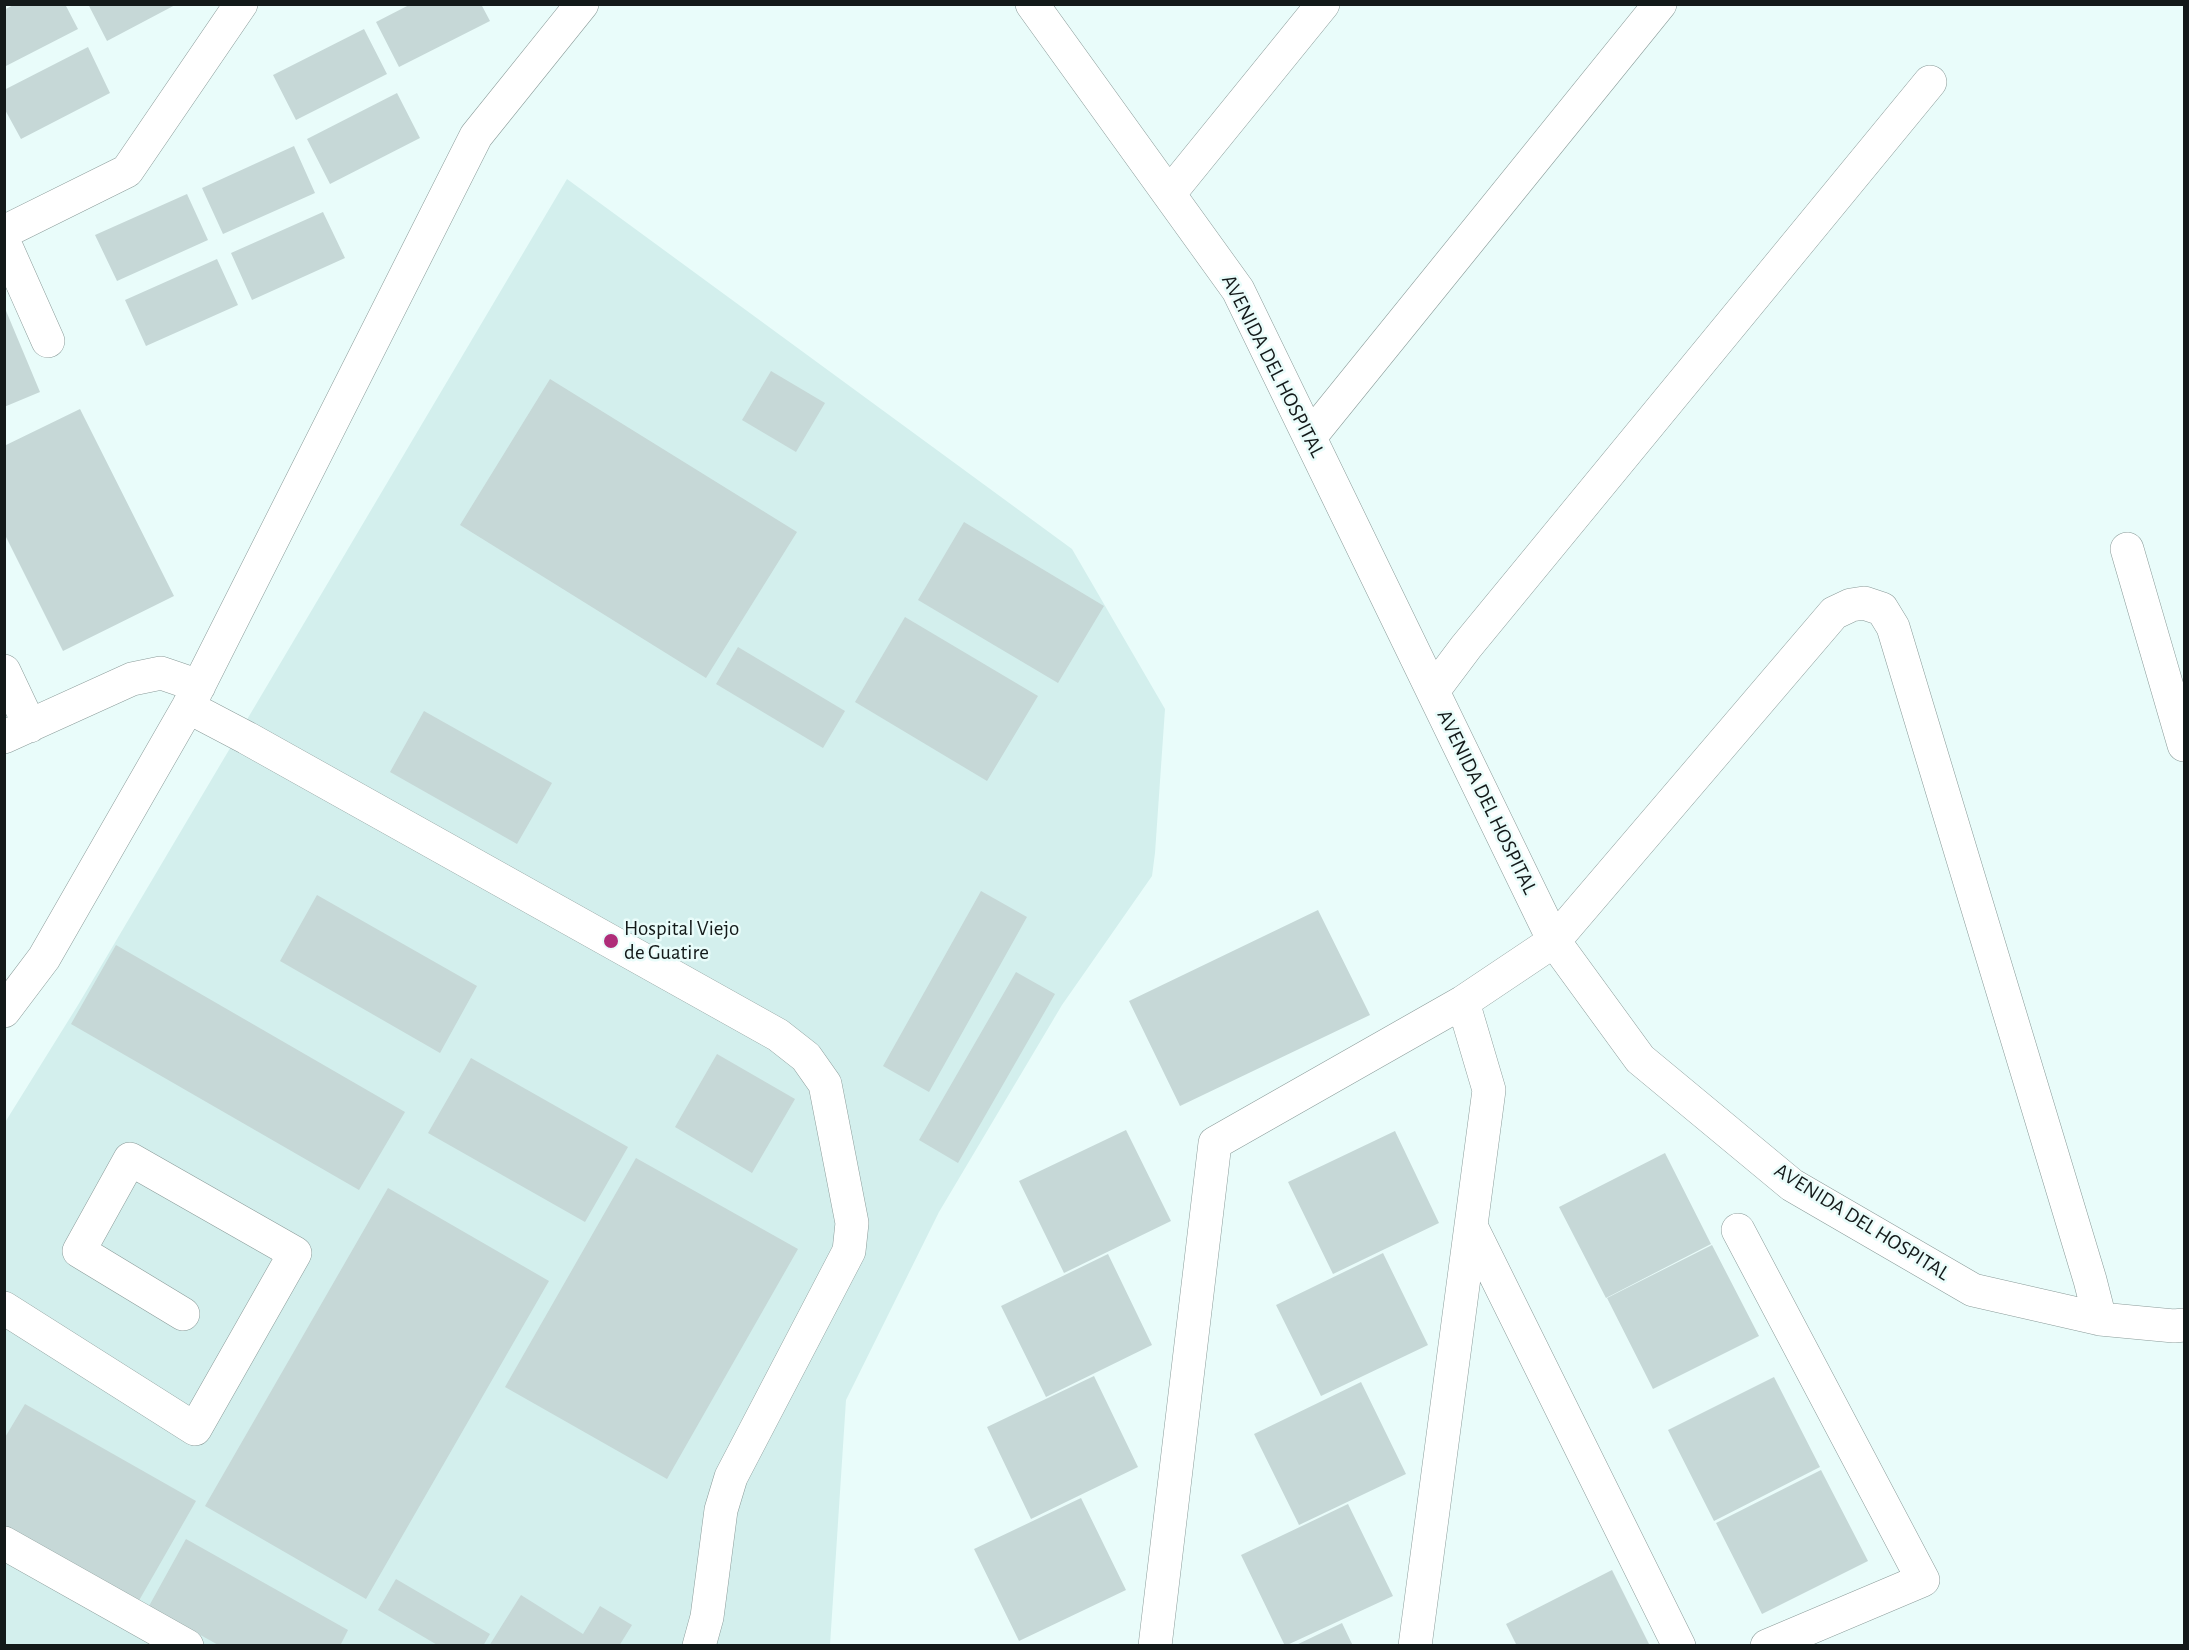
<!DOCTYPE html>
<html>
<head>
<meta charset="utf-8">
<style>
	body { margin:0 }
	#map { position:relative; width:2189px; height:1650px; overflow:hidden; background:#e9fcfa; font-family:"Alegreya Sans",sans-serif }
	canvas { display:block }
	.frame { position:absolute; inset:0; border:6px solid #131919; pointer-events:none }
</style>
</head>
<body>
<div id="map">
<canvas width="2189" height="1650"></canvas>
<div class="frame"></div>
</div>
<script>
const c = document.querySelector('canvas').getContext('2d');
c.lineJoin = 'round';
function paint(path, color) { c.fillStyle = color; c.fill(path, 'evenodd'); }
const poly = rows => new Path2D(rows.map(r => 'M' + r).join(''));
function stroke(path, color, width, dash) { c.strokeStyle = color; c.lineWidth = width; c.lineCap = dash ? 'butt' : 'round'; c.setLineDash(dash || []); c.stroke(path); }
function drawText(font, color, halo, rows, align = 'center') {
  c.font = font + ' "Alegreya Sans",sans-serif'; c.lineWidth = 5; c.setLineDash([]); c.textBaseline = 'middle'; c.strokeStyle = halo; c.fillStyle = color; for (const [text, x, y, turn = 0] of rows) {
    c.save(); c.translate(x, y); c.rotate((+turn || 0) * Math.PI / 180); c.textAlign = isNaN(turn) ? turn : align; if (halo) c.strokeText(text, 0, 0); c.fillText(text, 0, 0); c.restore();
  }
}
const built = poly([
	[567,179,1072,549,1165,709,1155,853,1152,876,1062,1005,939,1212,846,1400,830,1645,5,1645,4,1124,78,1005]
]);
const building = poly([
	[15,4,65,4,78,29,4,67,4,10],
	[88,4,177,4,107,41],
	[411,4,481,4,490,21,399,67,376,22],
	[364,29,387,74,296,120,273,75],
	[88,47,110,93,21,139,4,108,4,90],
	[397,93,420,138,330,184,307,139],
	[294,146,315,193,223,234,202,188],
	[187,194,208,240,117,281,95,235],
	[323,212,345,258,252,300,231,253],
	[217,259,238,305,146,346,125,300],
	[4,306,40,392,4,407],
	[771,371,825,403,796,452,742,420],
	[550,379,797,532,706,678,460,525],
	[80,409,174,596,63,651,4,533,4,446],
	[964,522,1104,606,1058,683,918,600],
	[905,617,1038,696,987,781,855,702],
	[738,647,845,711,823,748,716,684],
	[424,711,552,783,517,844,390,772],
	[981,891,1027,917,929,1092,883,1066],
	[317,895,477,986,440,1053,280,961],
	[1318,910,1370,1015,1180,1106,1129,1001],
	[116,945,405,1112,359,1190,71,1024],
	[1016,972,1055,994,958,1163,919,1140],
	[717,1054,795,1099,752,1173,675,1127],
	[471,1058,628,1147,585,1222,428,1133],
	[1126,1130,1171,1221,1064,1273,1019,1181],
	[1395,1131,1439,1223,1333,1274,1288,1182],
	[1665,1153,1711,1244,1606,1298,1559,1207],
	[636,1158,798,1249,667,1479,505,1387],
	[388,1188,549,1281,366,1599,205,1506],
	[1712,1245,1759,1336,1653,1389,1607,1298],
	[1383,1253,1428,1345,1321,1396,1276,1305],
	[1108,1254,1152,1345,1046,1397,1001,1306],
	[1094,1376,1138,1467,1031,1519,987,1427],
	[1774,1377,1820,1467,1714,1521,1668,1430],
	[1361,1382,1406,1474,1299,1525,1254,1434],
	[25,1404,196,1501,137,1604,4,1529,4,1439],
	[1821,1470,1868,1561,1762,1614,1716,1523],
	[1081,1498,1126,1590,1019,1641,974,1549],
	[1348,1504,1393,1596,1285,1646,1241,1555],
	[186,1539,348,1630,340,1646,220,1646,149,1606],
	[1612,1570,1650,1646,1517,1646,1506,1624],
	[396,1579,490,1634,483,1646,439,1646,378,1610],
	[521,1595,583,1634,600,1606,632,1625,619,1646,489,1646],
	[1342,1623,1353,1646,1294,1646]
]);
const minor = poly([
	[1032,4,1238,290,1554,941,1640,1059,1792,1185,1973,1290,2100,1319,2174,1326,2184,1325],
	[1169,194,1323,4],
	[4,232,127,171,241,4],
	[4,242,48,341],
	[1310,437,1660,4],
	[2127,549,2184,745],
	[4,671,30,726],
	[1433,691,1466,647,1930,82],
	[188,707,247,738,778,1035,806,1057,825,1084,852,1223,849,1251,731,1477,721,1510,707,1617,699,1646],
	[4,737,132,679,161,673,199,686],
	[4,1011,44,958,188,707,476,136,582,4],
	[1471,1226,1679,1646],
	[1738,1230,1923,1580,1767,1646],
	[4,1308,195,1429,295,1253,130,1159,79,1251,183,1314],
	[4,1543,187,1646],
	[1155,1646,1215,1143,1463,1002,1554,941,1834,613,1851,605,1864,603,1882,609,1893,627,2090,1280,2100,1319],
	[1415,1646,1489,1090,1463,1002]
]);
const markers = [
	[611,941,8,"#ae2d79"]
];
const streetNames = [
	["AVENIDA DEL HOSPITAL",1273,366,63],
	["AVENIDA DEL HOSPITAL",1487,802,64],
	["AVENIDA DEL HOSPITAL",1862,1222,32]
];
const poiNames = [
	["Hospital Viejo",624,929],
	["de Guatire",624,953]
];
paint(built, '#d3efed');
paint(building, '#c6d8d7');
stroke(minor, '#8a9b99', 34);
stroke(minor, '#fff', 33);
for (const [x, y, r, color] of markers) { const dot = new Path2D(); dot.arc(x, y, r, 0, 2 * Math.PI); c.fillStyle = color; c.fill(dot); stroke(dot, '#e9fcfa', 2); }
drawText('21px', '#131919', '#e9fcfa', streetNames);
drawText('21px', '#131919', '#e9fcfa', poiNames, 'left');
</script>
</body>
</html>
